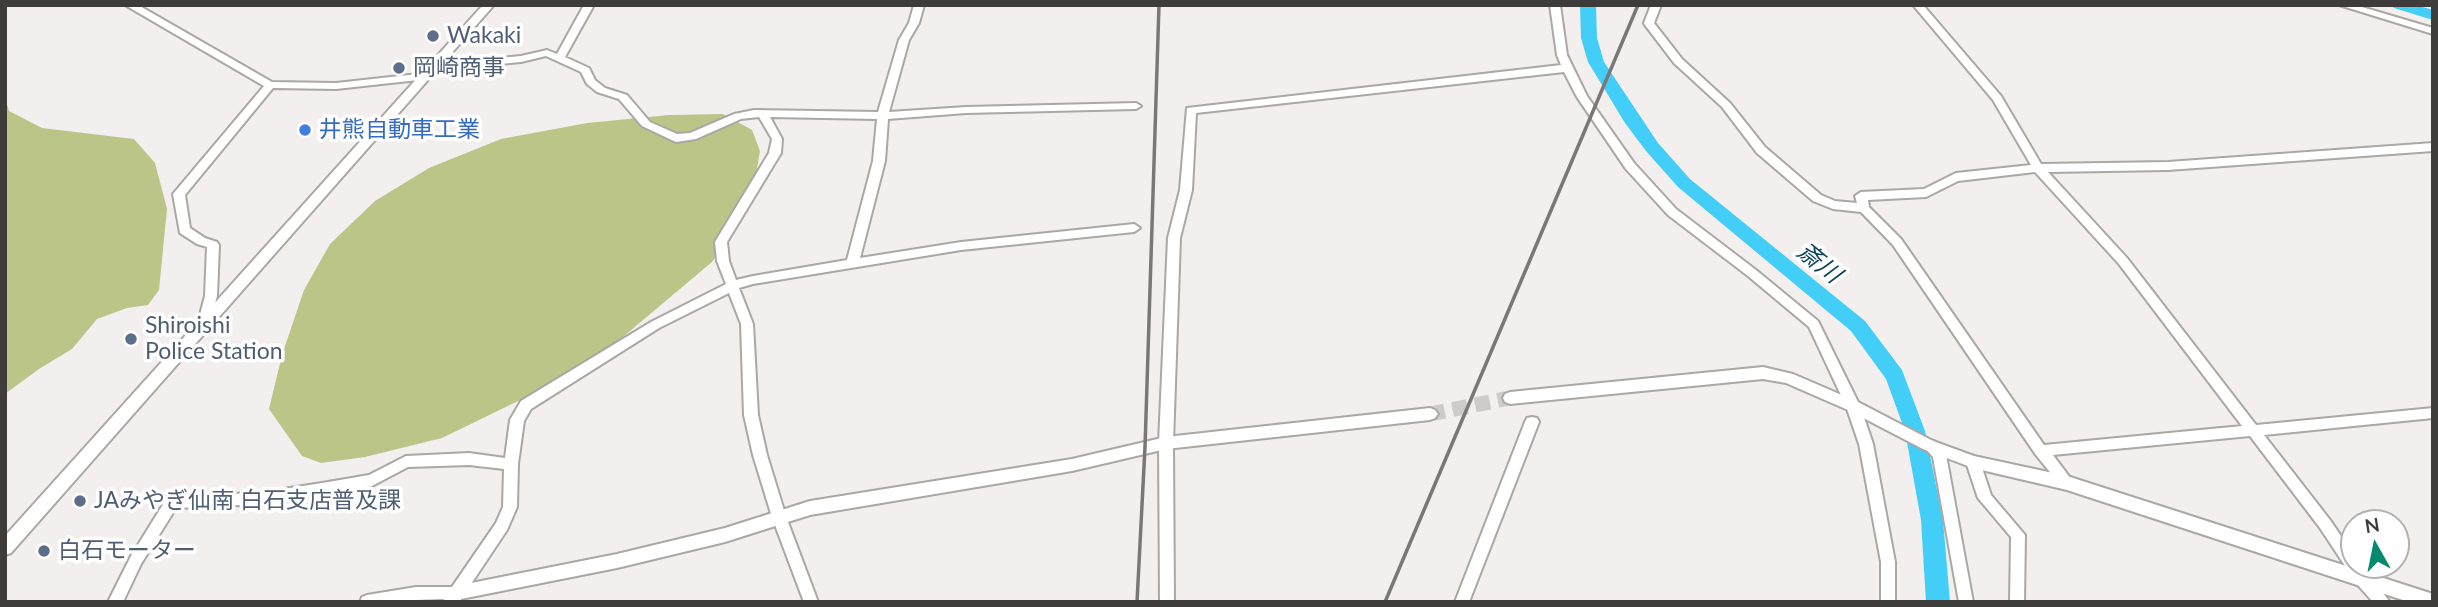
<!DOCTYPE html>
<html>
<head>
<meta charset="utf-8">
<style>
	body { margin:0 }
	#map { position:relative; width:2438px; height:607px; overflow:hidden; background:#f3efee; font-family:Lato,sans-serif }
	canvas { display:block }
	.frame { position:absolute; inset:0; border:7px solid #3d3c3b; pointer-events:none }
	.north { position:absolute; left:2340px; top:509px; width:70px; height:70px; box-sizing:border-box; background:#fff; border:2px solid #b1b1b1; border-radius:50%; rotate:351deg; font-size:19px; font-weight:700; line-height:28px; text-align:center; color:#3d3c3b }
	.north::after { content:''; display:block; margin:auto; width:24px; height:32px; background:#06896e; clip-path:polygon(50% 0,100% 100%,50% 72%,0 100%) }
</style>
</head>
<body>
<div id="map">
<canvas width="2438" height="607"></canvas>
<div class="frame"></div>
<div class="north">N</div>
</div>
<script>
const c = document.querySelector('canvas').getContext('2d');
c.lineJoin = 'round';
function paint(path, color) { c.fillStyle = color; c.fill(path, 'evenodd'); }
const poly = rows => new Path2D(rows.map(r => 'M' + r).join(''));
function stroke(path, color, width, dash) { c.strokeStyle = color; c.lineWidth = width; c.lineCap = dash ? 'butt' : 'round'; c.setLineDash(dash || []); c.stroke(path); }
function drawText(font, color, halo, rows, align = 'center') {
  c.font = font + ' Lato,"Noto Sans JP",sans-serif'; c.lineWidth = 7; c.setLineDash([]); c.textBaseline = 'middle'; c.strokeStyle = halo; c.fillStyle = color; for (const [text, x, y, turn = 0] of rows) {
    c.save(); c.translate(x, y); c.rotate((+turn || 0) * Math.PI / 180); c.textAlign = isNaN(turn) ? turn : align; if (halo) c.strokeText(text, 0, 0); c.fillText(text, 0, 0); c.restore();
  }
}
const green = poly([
	[5,98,9,111,42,128,134,139,155,163,167,209,159,290,148,305,127,308,97,319,72,349,39,369,5,394],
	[723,114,752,130,760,151,751,205,712,262,586,368,442,438,365,457,321,463,302,456,269,409,282,355,304,290,330,244,375,201,429,168,501,139,587,123,669,115]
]);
const stream = poly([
	[421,602,436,601]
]);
const river = poly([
	[1580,5,1596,5,1597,38,1604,62,1658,143,1690,179,1865,321,1902,370,1925,431,1943,520,1950,602,1926,602,1921,520,1905,431,1886,379,1851,331,1678,187,1646,151,1625,123,1588,62,1581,38,1580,5],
	[2391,5,2416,5,2433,10,2433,20,2394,8,2391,5]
]);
const tertiaryTunnel = poly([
	[1430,414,1510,398]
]);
const minor = poly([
	[125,5,138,5,272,82,336,83,427,73,432,76,427,79,336,89,273,88,185,195,190,228,205,238,217,242,219,245,217,296,209,326,207,329,203,331,199,329,197,326,205,296,207,247,197,244,180,233,173,194,264,86,125,5],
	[584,5,594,5,565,57,589,68,595,80,605,88,627,95,650,122,677,134,690,133,734,114,754,110,878,112,899,40,909,23,914,5,924,5,919,23,909,40,889,112,966,107,1136,103,1141,106,1136,109,966,113,888,119,885,161,860,258,961,242,1134,224,1140,228,1134,232,961,250,753,284,739,288,753,324,758,415,767,455,786,517,818,602,804,602,772,517,753,455,744,415,741,324,729,293,659,328,531,409,524,421,518,464,517,507,507,530,459,602,443,602,444,599,360,602,362,597,367,595,416,587,452,587,496,523,503,507,504,469,469,465,408,467,372,486,322,495,264,504,176,508,141,564,123,602,108,602,131,556,167,498,264,492,322,483,369,475,406,456,469,453,505,458,510,420,521,401,651,322,726,284,717,261,715,242,769,153,772,139,759,117,741,119,696,139,676,142,642,126,619,99,597,92,587,84,581,72,546,56,521,62,436,70,431,67,436,64,521,56,547,50,557,54,584,5],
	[770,117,877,119,873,161,847,260,753,276,736,280,729,261,727,242,781,153,782,139,770,117],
	[1550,5,1560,5,1567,55,1587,96,1634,163,1676,209,1756,270,1818,321,1860,406,1873,444,1895,562,1895,602,1881,602,1881,562,1859,444,1846,406,1809,327,1748,276,1668,215,1626,169,1577,97,1564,72,1196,113,1192,190,1180,238,1173,443,1174,602,1160,602,1159,443,1168,238,1180,190,1187,108,1561,65,1557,55,1550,5],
	[1651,5,1661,5,1654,23,1682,59,1730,103,1765,147,1821,195,1835,201,1857,203,1855,196,1861,192,1924,189,1956,173,2031,165,1993,100,1913,5,1923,5,2001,96,2041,164,2168,162,2433,143,2433,151,2168,170,2048,172,2127,258,2256,425,2433,408,2433,418,2264,435,2330,520,2354,555,2354,565,2361,565,2390,602,2373,602,2357,584,2320,528,2250,436,2053,455,2074,483,2072,487,2067,489,2062,487,2036,455,1893,245,1861,212,1833,209,1813,201,1757,153,1722,107,1674,63,1645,25,1644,23,1651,5],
	[2035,172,2119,264,2242,426,2044,445,1901,239,1869,207,1868,200,1926,197,1958,181,2035,172],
	[2339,5,2355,5,2433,28,2433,34,2339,5],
	[1532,417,1537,418,1539,422,1469,602,1455,602,1525,422,1527,418,1532,417],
	[1929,440,1934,441,1946,455,1973,602,1959,602,1933,457,1922,445,1924,441,1929,440],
	[1973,456,1978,458,1980,462,1991,495,2025,535,2024,602,2010,602,2011,537,1978,498,1966,462,1968,458,1973,456]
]);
const tertiary = poly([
	[483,5,494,5,11,553,5,555,5,536,483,5],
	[1763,367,1793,374,1858,402,1933,441,1974,456,2067,476,2433,594,2433,602,2409,602,2067,490,1973,468,1923,449,1848,410,1786,383,1763,379,1510,404,1505,402,1503,398,1505,394,1510,392,1763,367],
	[1430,408,1435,410,1438,414,1435,418,1430,420,1166,449,1072,471,810,515,725,542,617,568,456,600,450,598,448,593,450,588,456,586,617,554,725,528,810,501,1072,459,1166,437,1430,408]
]);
const rail = poly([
	[1137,602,1145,447,1159,5],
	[1385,602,1638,5]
]);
const markers = [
	[433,36,7,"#5c6f8a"],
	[399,68,7,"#5c6f8a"],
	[305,130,7,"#3f7fe0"],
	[131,339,7,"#5c6f8a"],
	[80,501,7,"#5c6f8a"],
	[44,551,7,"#5c6f8a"]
];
const serviceNames = [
	["Wakaki",447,36],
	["岡崎商事",413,68],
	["Shiroishi",145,326],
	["Police Station",145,352],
	["JAみやぎ仙南 白石支店普及課",94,501],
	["白石モーター",58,551]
];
const shopNames = [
	["井熊自動車工業",319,130]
];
const waterNames = [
	["斎川",1819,263,39]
];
paint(green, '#bcc588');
stroke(stream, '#43cef8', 3.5);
paint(river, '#43cef8');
stroke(tertiaryTunnel, '#cfcbca', 15, [15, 8]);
stroke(minor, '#aaa7a5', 4);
stroke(tertiary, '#aaa7a5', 4);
paint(minor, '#fff');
paint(tertiary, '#fff');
stroke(rail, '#7a7877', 3.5);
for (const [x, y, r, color] of markers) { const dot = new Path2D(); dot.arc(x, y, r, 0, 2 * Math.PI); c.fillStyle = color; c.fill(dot); stroke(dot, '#fff', 2.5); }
drawText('23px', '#4e5e75', '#fff', serviceNames, 'left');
drawText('23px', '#366cbe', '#fff', shopNames, 'left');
drawText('italic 24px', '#0b4758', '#fff', waterNames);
</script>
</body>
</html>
